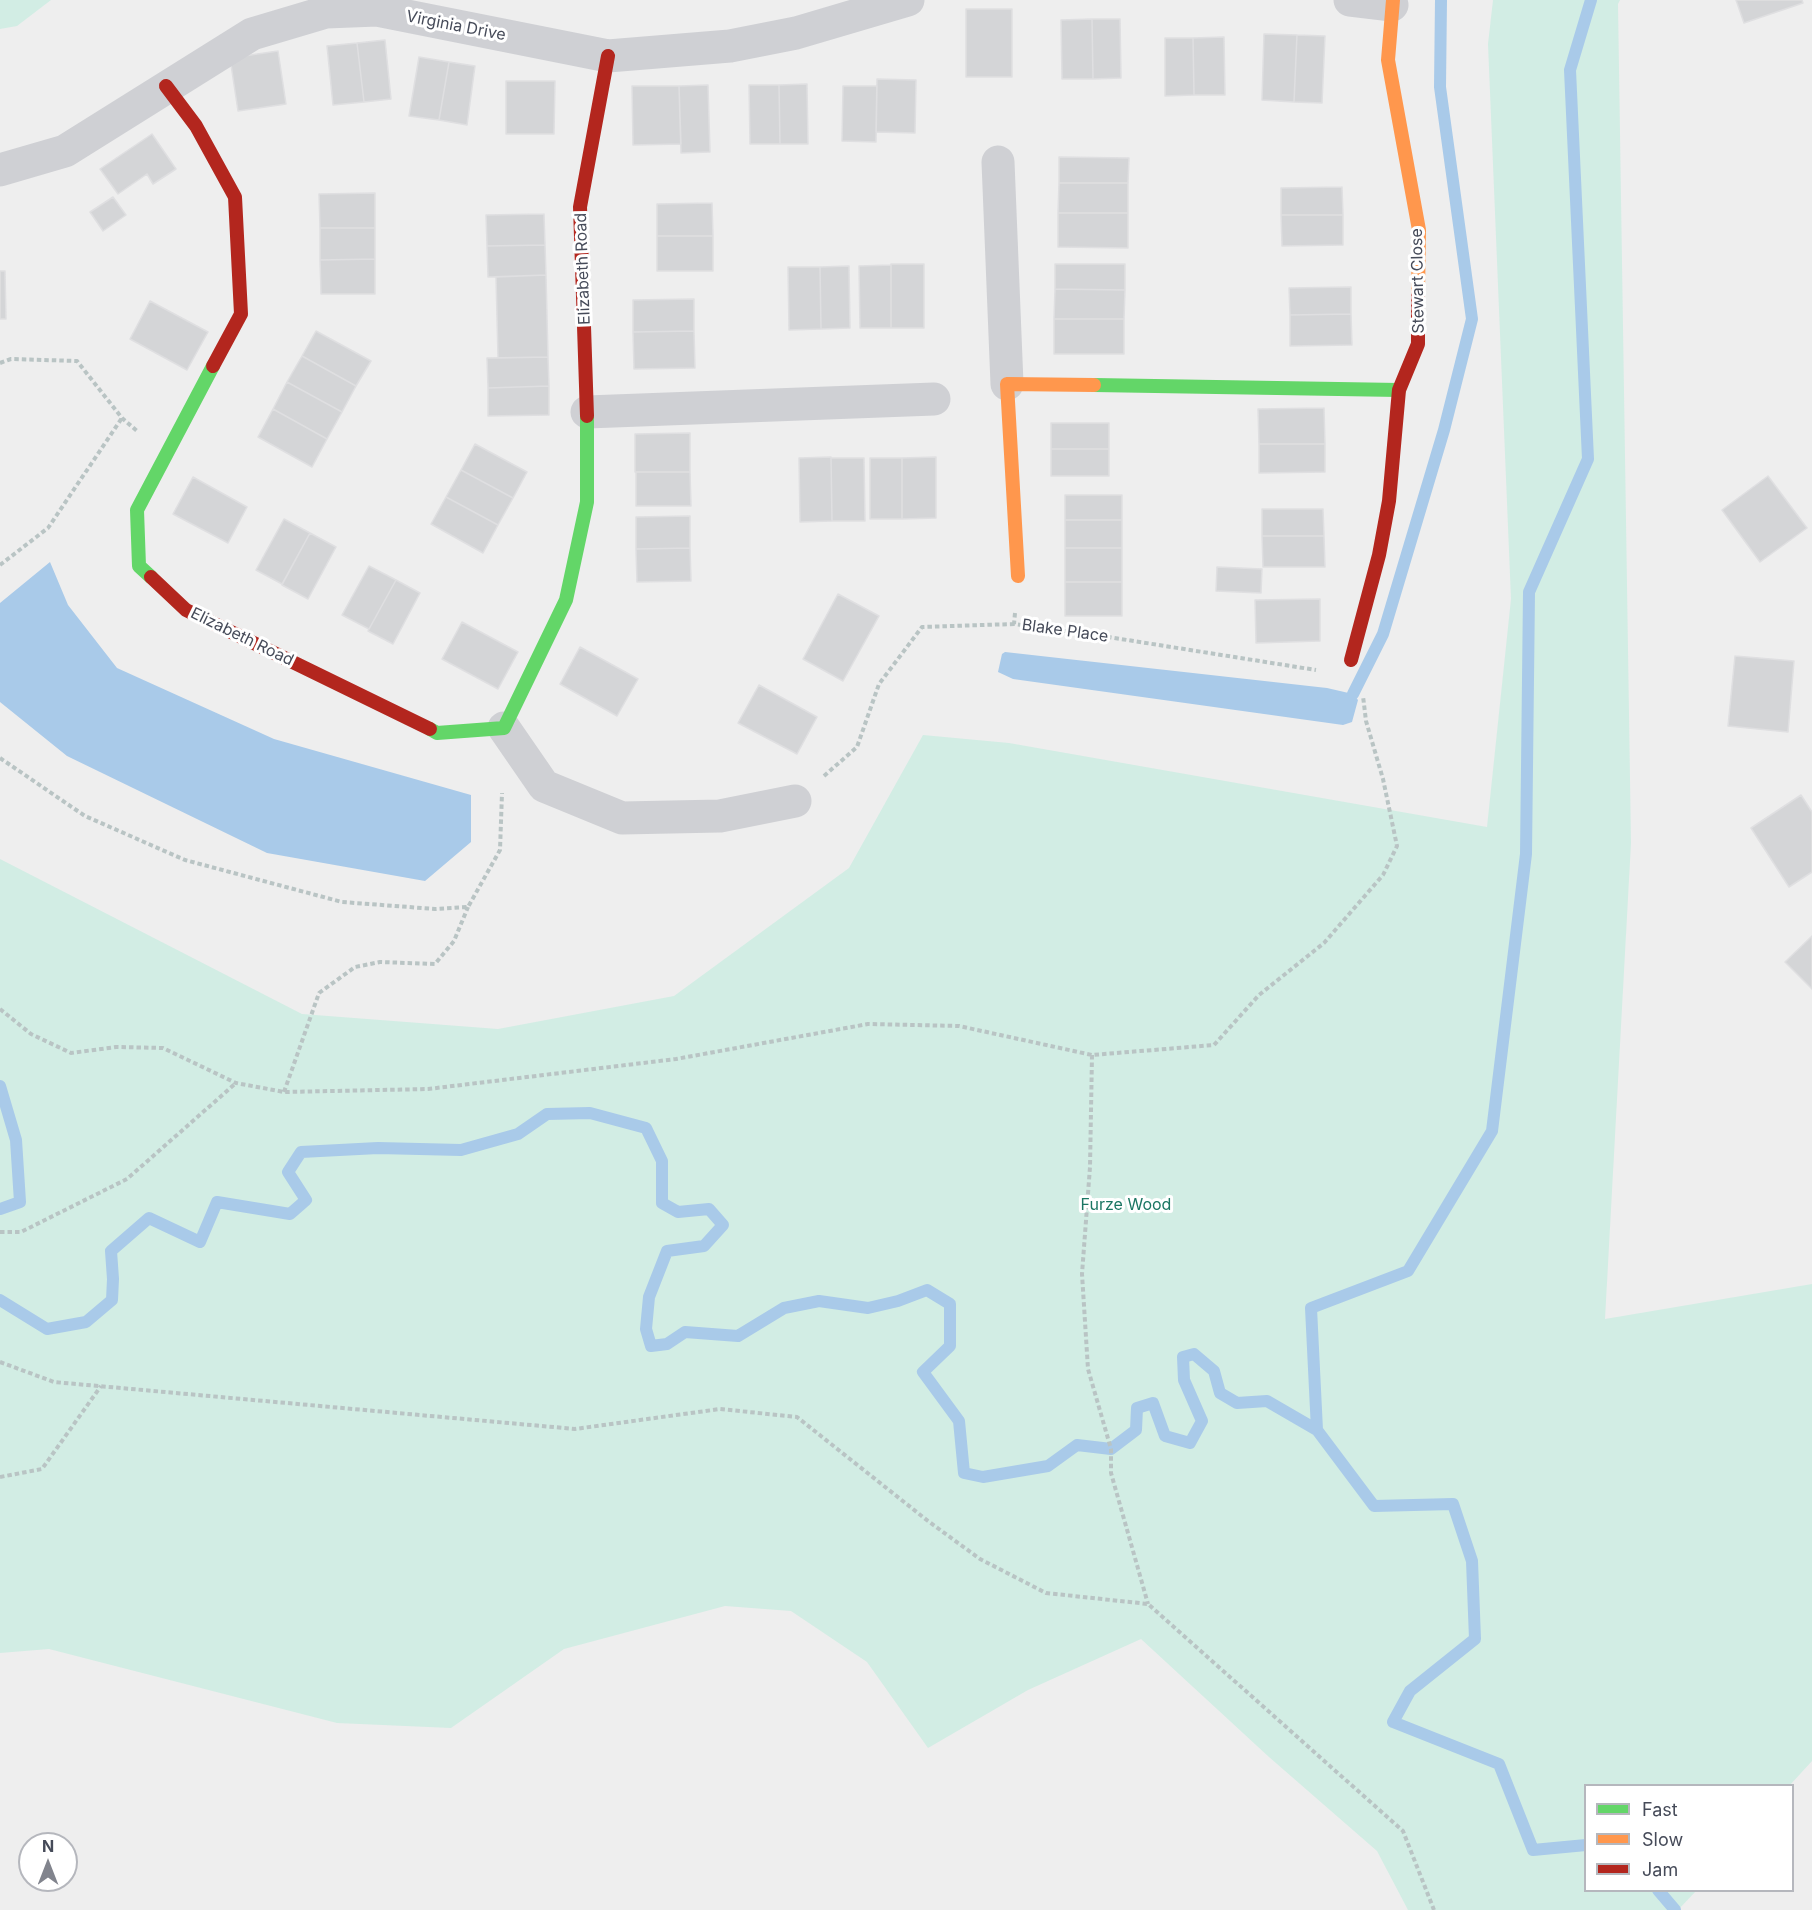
<!DOCTYPE html>
<html>
<head>
<meta charset="utf-8">
<style>
	body { margin:0 }
	#map { position:relative; width:1812px; height:1910px; overflow:hidden; background:#eee; font-family:Inter,sans-serif }
	canvas { display:block }
	.legend { position:absolute; left:1584px; top:1784px; width:210px; height:108px; box-sizing:border-box; background:#fff; border:2px solid #b5b7bd; margin:0; padding:8px 10px; list-style:none; font-size:18px; color:#464b59 }
	.legend li { display:flex; align-items:center; gap:12px; height:30px }
	.legend b { width:30px; border:2px solid #b5b7bd }
	.north { position:absolute; left:18px; top:1832px; width:60px; height:60px; box-sizing:border-box; background:#fff; border:2px solid #b5b7bd; border-radius:50%; rotate:0deg; font-size:16px; font-weight:700; line-height:24px; text-align:center; color:#464b59 }
	.north::after { content:''; display:block; margin:auto; width:21px; height:27px; background:#81848d; clip-path:polygon(50% 0,100% 100%,50% 72%,0 100%) }
</style>
</head>
<body>
<div id="map">
<canvas width="1812" height="1910"></canvas>
<ul class="legend">
<li><b style="height:8px;background:#63d668"></b>Fast</li>
<li><b style="height:8px;background:#ff974d"></b>Slow</li>
<li><b style="height:8px;background:#b3261e"></b>Jam</li>
</ul>
<div class="north">N</div>
</div>
<script>
const c = document.querySelector('canvas').getContext('2d');
c.lineJoin = 'round';
function paint(path, color) { c.fillStyle = color; c.fill(path, 'evenodd'); }
const poly = rows => new Path2D(rows.map(r => 'M' + r).join(''));
function stroke(path, color, width, dash) { c.strokeStyle = color; c.lineWidth = width; c.lineCap = dash ? 'butt' : 'round'; c.setLineDash(dash || []); c.stroke(path); }
function drawText(font, color, halo, rows, align = 'center') {
  c.font = font + ' Inter,sans-serif'; c.lineWidth = 6; c.setLineDash([]); c.textBaseline = 'middle'; c.strokeStyle = halo; c.fillStyle = color; for (const [text, x, y, turn = 0] of rows) {
    c.save(); c.translate(x, y); c.rotate((+turn || 0) * Math.PI / 180); c.textAlign = isNaN(turn) ? turn : align; if (halo) c.strokeText(text, 0, 0); c.fillText(text, 0, 0); c.restore();
  }
}
const green = poly([
	[0,0,51,0,17,26,0,29],
	[1493,0,1620,0,1618,4,1631,843,1605,1319,1812,1284,1812,1761,1790,1785,1586,1786,1586,1890,1696,1891,1678,1910,1408,1910,1377,1851,1269,1757,1141,1639,1028,1690,928,1748,867,1662,791,1611,725,1606,564,1649,451,1728,337,1723,49,1649,0,1653,0,859,302,1014,498,1029,674,996,849,868,923,735,1009,743,1487,827,1511,599,1488,44]
]);
const water = poly([
	[50,562,68,605,117,668,274,739,471,795,471,842,425,881,267,853,67,756,0,702,0,603],
	[1005,652,1327,688,1353,694,1358,700,1352,722,1343,725,1013,679,998,672,1002,654]
]);
const stream = poly([
	[1353,694,1383,634,1444,430,1472,319,1440,87,1441,0],
	[0,1086,16,1140,20,1202,0,1209],
	[0,1300,47,1329,86,1322,112,1300,113,1279,111,1251,149,1218,200,1242,217,1202,290,1214,306,1200,288,1172,301,1152,378,1148,461,1150,518,1134,547,1114,590,1113,646,1128,662,1161,662,1203,678,1212,709,1209,723,1225,704,1246,667,1251,649,1297,646,1329,651,1346,667,1344,685,1332,738,1336,784,1308,819,1301,868,1308,898,1301,927,1290,950,1304,950,1346,923,1372,959,1421,964,1473,983,1477,1048,1466,1077,1445,1111,1449,1136,1430,1137,1408,1153,1403,1165,1436,1190,1443,1202,1421,1184,1380,1183,1357,1194,1354,1214,1371,1220,1393,1237,1403,1267,1401,1317,1430,1374,1506,1453,1504,1472,1561,1475,1639,1410,1691,1393,1722,1499,1764,1533,1850,1586,1845],
	[1317,1430,1311,1308,1408,1271,1492,1131,1526,854,1529,592,1588,459,1570,70,1591,0],
	[1658,1890,1675,1910]
]);
const building = poly([
	[1736,0,1802,0,1803,3,1744,23,1736,0],
	[966,9,1012,9,1012,77,966,77,966,9],
	[1092,19,1120,19,1121,78,1093,79,1092,19],
	[1092,19,1093,79,1062,79,1061,20,1092,19],
	[1264,34,1297,35,1294,102,1262,100,1264,34],
	[1297,35,1325,36,1322,103,1294,102,1297,35],
	[1224,37,1225,95,1194,95,1193,38,1224,37],
	[1165,38,1193,38,1194,95,1165,96,1165,38],
	[385,40,391,99,364,102,357,43,385,40],
	[357,43,364,102,333,105,327,46,357,43],
	[278,51,286,104,238,111,230,58,278,51],
	[419,57,449,62,439,120,409,116,419,57],
	[449,62,475,66,467,125,439,120,449,62],
	[877,79,916,80,915,133,876,132,877,79],
	[506,81,555,81,554,134,506,134,506,81],
	[807,84,808,144,780,144,779,85,807,84],
	[708,85,710,152,681,153,679,86,708,85],
	[749,85,779,85,780,144,750,144,749,85],
	[632,86,679,86,681,144,633,145,632,86],
	[843,86,877,86,876,142,842,141,843,86],
	[152,134,176,169,153,184,147,174,118,194,100,169,152,134],
	[1059,157,1129,158,1128,183,1059,183,1059,157],
	[1059,183,1128,183,1128,213,1058,213,1059,183],
	[1342,187,1343,215,1281,215,1281,188,1342,187],
	[375,193,375,228,320,228,319,194,375,193],
	[113,197,126,215,103,231,90,212,113,197],
	[712,203,713,236,657,236,657,204,712,203],
	[1058,213,1128,213,1128,248,1058,247,1058,213],
	[544,214,545,245,487,246,486,215,544,214],
	[1281,215,1343,215,1343,245,1282,246,1281,215],
	[320,228,375,228,375,259,320,260,320,228],
	[657,236,713,236,713,271,657,271,657,236],
	[545,245,546,275,488,277,487,246,545,245],
	[375,259,375,294,321,294,320,260,375,259],
	[891,264,924,264,924,328,891,328,891,264],
	[1055,264,1125,264,1125,290,1055,289,1055,264],
	[891,265,891,328,860,328,859,266,891,265],
	[849,266,850,328,821,329,820,267,849,266],
	[788,267,820,267,821,329,789,330,788,267],
	[0,271,5,271,6,319,0,319,0,271],
	[546,275,548,357,498,358,496,277,546,275],
	[1351,287,1351,314,1290,315,1289,288,1351,287],
	[1055,289,1125,290,1124,319,1054,319,1055,289],
	[694,299,694,331,633,332,633,300,694,299],
	[150,301,208,332,187,370,130,339,150,301],
	[1351,314,1352,345,1290,346,1290,315,1351,314],
	[1054,319,1124,319,1124,354,1054,354,1054,319],
	[316,331,371,361,356,386,302,356,316,331],
	[694,331,695,368,634,369,633,332,694,331],
	[302,356,356,386,342,412,287,382,302,356],
	[548,357,549,386,488,388,487,358,548,357],
	[287,382,342,412,327,439,273,409,287,382],
	[549,386,549,415,488,416,488,388,549,386],
	[1324,408,1325,444,1259,444,1258,409,1324,408],
	[273,409,327,439,312,467,258,437,273,409],
	[1051,423,1109,423,1109,449,1051,449,1051,423],
	[690,433,690,472,635,472,635,434,690,433],
	[475,444,527,472,513,498,461,470,475,444],
	[1259,444,1325,444,1325,472,1259,473,1259,444],
	[1051,449,1109,449,1109,476,1051,476,1051,449],
	[831,457,832,521,800,522,799,458,831,457],
	[936,457,936,518,902,519,902,458,936,457],
	[831,458,864,458,865,521,832,521,831,458],
	[870,458,902,458,902,519,870,519,870,458],
	[461,470,513,498,498,525,446,497,461,470],
	[636,472,690,472,691,506,636,506,636,472],
	[1768,476,1807,528,1760,562,1722,510,1768,476],
	[193,477,247,507,228,543,173,514,193,477],
	[1065,495,1122,495,1122,520,1065,520,1065,495],
	[446,497,498,525,483,553,431,524,446,497],
	[1262,509,1323,509,1324,536,1262,536,1262,509],
	[690,516,690,548,636,549,636,517,690,516],
	[284,519,310,533,282,584,256,570,284,519],
	[1065,520,1122,520,1122,548,1065,548,1065,520],
	[310,533,336,547,308,599,282,585,310,533],
	[1262,536,1324,536,1325,567,1263,567,1262,536],
	[690,548,691,581,637,582,636,549,690,548],
	[1065,548,1122,548,1122,582,1065,582,1065,548],
	[369,566,396,580,369,629,342,615,369,566],
	[1217,567,1262,569,1261,593,1216,591,1217,567],
	[396,580,420,593,393,644,368,631,396,580],
	[1065,582,1122,582,1122,616,1065,616,1065,582],
	[838,594,879,616,843,681,803,659,838,594],
	[1320,599,1320,641,1256,643,1255,600,1320,599],
	[462,622,518,652,498,689,442,659,462,622],
	[580,647,638,679,617,716,560,684,580,647],
	[1735,656,1794,661,1788,732,1728,726,1735,656],
	[759,685,817,717,797,754,738,723,759,685],
	[1801,795,1812,812,1812,872,1789,887,1751,828,1801,795],
	[1812,936,1812,989,1785,962,1812,936]
]);
const path = poly([
	[0,363,11,359,77,361,122,418,137,431],
	[0,565,48,528,122,418],
	[1015,613,1014,624,1102,636,1316,670],
	[0,758,85,816,185,860,342,902,435,909,468,907,500,850,502,793],
	[824,776,857,747,879,684,922,627,1014,624],
	[0,1009,31,1034,71,1053,116,1047,163,1048,236,1083,284,1092,428,1089,676,1059,868,1024,959,1026,1092,1055,1214,1045,1259,995,1324,943,1383,875,1397,846,1383,779,1366,721,1363,696],
	[1092,1055,1090,1167,1082,1274,1088,1369,1111,1449,1111,1473,1148,1604],
	[284,1092,319,993,355,967,380,962,435,964,454,941,468,907],
	[0,1232,21,1232,127,1179,236,1083],
	[0,1362,54,1382,575,1429,720,1409,797,1417,928,1521,980,1559,1046,1593,1148,1604,1403,1831,1434,1910],
	[0,1477,42,1469,101,1386]
]);
const street = poly([
	[1350,0,1392,5],
	[998,162,1007,384],
	[0,170,65,151,252,34,326,12,377,10,608,56,730,46,796,33,908,0],
	[587,412,934,399],
	[504,728,544,786,622,818,720,816,795,801]
]);
const fast = poly([
	[1094,385,1399,390],
	[151,577,139,566,137,510,213,366],
	[430,729,437,733,504,728,566,600,587,502,587,416]
]);
const slow = poly([
	[1393,0,1388,60,1419,230,1418,295],
	[1018,576,1007,384,1094,385]
]);
const jam = poly([
	[166,86,196,126,235,197,241,314,213,366],
	[587,416,580,207,608,56],
	[151,577,186,610,430,729],
	[1351,660,1379,555,1389,501,1399,390,1418,344,1418,295]
]);
const streetNames = [
	["Virginia Drive",456,26,11],
	["Elizabeth Road",583,269,-92],
	["Stewart Close",1418,281,-91],
	["Blake Place",1065,631,8],
	["Elizabeth Road",242,637,26]
];
const parkNames = [
	["Furze Wood",1126,1205]
];
paint(green, '#d2ede4');
paint(water, '#a9cae9');
stroke(stream, '#a9cae9', 12);
paint(building, '#d4d5d7');
stroke(building, '#dfdfe1', 1.5);
stroke(path, '#b9c4c4', 4, [4.5, 3]);
stroke(street, '#cfd0d4', 33);
stroke(fast, '#63d668', 14);
stroke(slow, '#ff974d', 14);
stroke(jam, '#b3261e', 14);
drawText('16px', '#464b59', '#fff', streetNames);
drawText('16px', '#1b7663', '#fff', parkNames);
</script>
</body>
</html>
